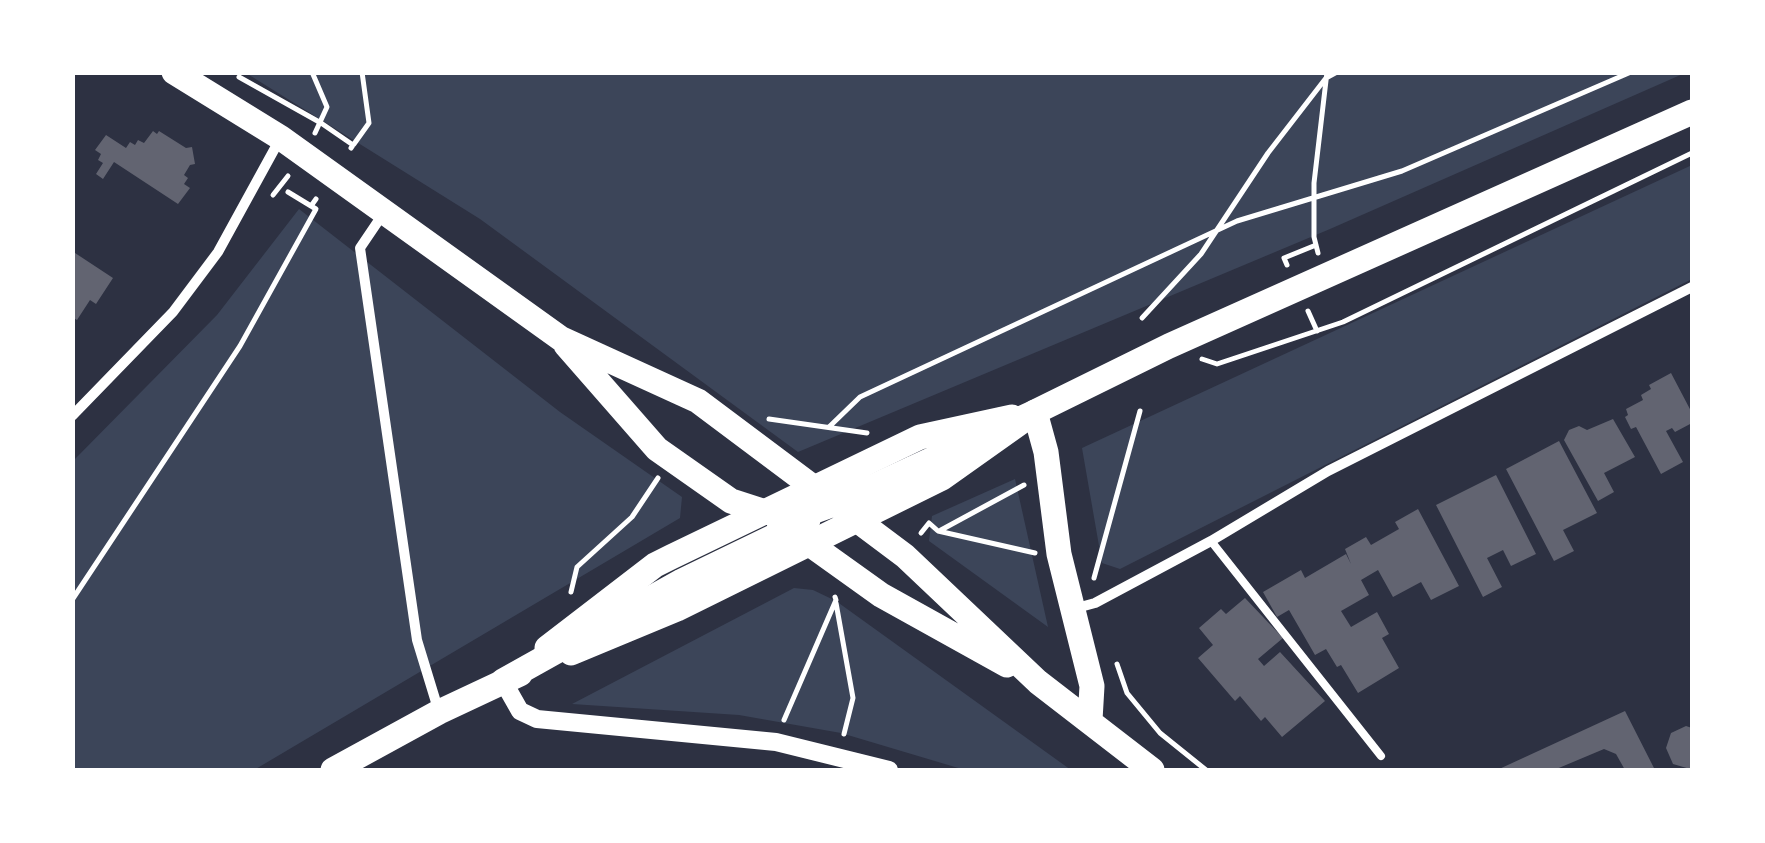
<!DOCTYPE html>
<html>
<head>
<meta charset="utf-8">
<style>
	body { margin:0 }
	#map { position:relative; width:1765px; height:843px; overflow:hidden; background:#2d3142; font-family:"Source Sans 3",sans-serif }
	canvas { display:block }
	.frame { position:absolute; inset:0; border:75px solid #fff; pointer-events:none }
</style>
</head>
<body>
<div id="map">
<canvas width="1765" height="843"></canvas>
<div class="frame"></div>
</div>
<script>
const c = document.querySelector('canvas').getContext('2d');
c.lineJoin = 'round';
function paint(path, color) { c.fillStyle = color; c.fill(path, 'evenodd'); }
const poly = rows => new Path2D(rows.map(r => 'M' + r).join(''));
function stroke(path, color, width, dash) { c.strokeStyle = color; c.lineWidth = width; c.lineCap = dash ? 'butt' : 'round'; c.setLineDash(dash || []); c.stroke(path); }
const green = poly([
	[246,73,1685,73,1330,229,798,452,480,219],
	[1692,165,1692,279,1120,569,1102,563,1082,448],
	[299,209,560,412,682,497,680,518,254,770,73,770,73,461,217,315],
	[1015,479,1048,627,929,541,932,516],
	[794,588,813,590,836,601,1071,770,965,770,841,733,739,715,572,704]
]);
const building = poly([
	[153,131,157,134,159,131,186,148,192,147,195,164,190,165,184,175,188,178,184,184,190,188,178,204,114,162,103,179,96,174,103,163,98,160,101,154,95,150,106,135,126,148,130,142,135,145,138,140,144,143],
	[72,251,113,278,96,304,90,300,77,320,72,317],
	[1671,373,1692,413,1692,423,1675,432,1672,428,1666,431,1683,462,1661,474,1636,427,1631,429,1625,417,1628,415,1626,409,1643,400,1641,395,1651,389,1649,385],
	[1613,419,1635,457,1604,473,1614,492,1598,501,1564,440,1569,430,1579,426,1587,430],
	[1559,441,1597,513,1563,530,1574,551,1554,561,1506,469],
	[1496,475,1536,554,1511,566,1503,550,1487,558,1502,587,1483,597,1436,505],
	[1418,509,1459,586,1431,600,1421,582,1393,597,1378,570,1361,580,1369,595,1341,611,1351,627,1377,612,1389,634,1382,638,1399,668,1358,693,1341,665,1337,667,1326,649,1315,655,1289,610,1277,617,1263,592,1301,570,1305,578,1346,554,1351,564,1345,549,1366,537,1371,545,1399,529,1395,522],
	[1245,598,1283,638,1258,659,1264,666,1280,652,1325,701,1282,737,1265,717,1261,721,1240,696,1235,701,1198,658,1213,645,1199,628,1221,609,1226,614],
	[1625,711,1655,770,1625,770,1616,754,1604,749,1554,770,1497,770],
	[1686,726,1692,728,1690,769,1673,764,1666,748,1671,733]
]);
const path = poly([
	[312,72,327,107,315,133],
	[239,77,321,123,353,145,351,148],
	[354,144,369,123,362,72],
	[288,192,311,206],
	[273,195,288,176],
	[1318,253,1314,237,1314,183,1327,72],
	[1287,265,1284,258,1316,245],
	[1308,311,1317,331],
	[1142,318,1201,254,1268,153,1326,78,1337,72],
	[1202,359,1217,364,1343,322,1692,153],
	[769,419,867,433],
	[829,427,860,397,1237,221,1402,171,1631,72],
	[941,530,1024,485],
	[921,533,929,523,938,531,1035,553],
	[1094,578,1140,411],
	[571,592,577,567,632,517,658,478],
	[72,600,240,346,316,209,311,206,316,199],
	[836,603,853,698,844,734],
	[1117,664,1127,693,1160,733,1206,770],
	[784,720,836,600,835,597]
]);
const service = poly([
	[1211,541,1381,756]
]);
const minor = poly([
	[383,214,360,248,417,640,439,712],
	[72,416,173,312,218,252,280,139],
	[1073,609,1095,603,1211,541,1328,471,1692,287]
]);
const tertiary = poly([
	[503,681,520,711,537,719,776,742,889,770]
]);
const primary = poly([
	[547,648,655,565,671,557,920,437,1012,417],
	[571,653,677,609,942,478,1035,412,1169,346,1692,112],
	[333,770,439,712,520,674]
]);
const trunk = poly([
	[174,72,281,138,560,338,698,401,905,556,1038,682,1152,770],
	[566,345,657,449,731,501,765,512,787,515,812,512,837,503,1035,412,1046,452,1059,554,1092,686,1090,720],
	[779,522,881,595,1007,665],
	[503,681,682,581,808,520]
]);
paint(green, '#3c4559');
paint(building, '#626471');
stroke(path, '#fff', 5);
stroke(service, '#fff', 8);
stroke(minor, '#fff', 10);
stroke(tertiary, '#fff', 18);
stroke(primary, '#fff', 25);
stroke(trunk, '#fff', 25);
</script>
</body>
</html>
